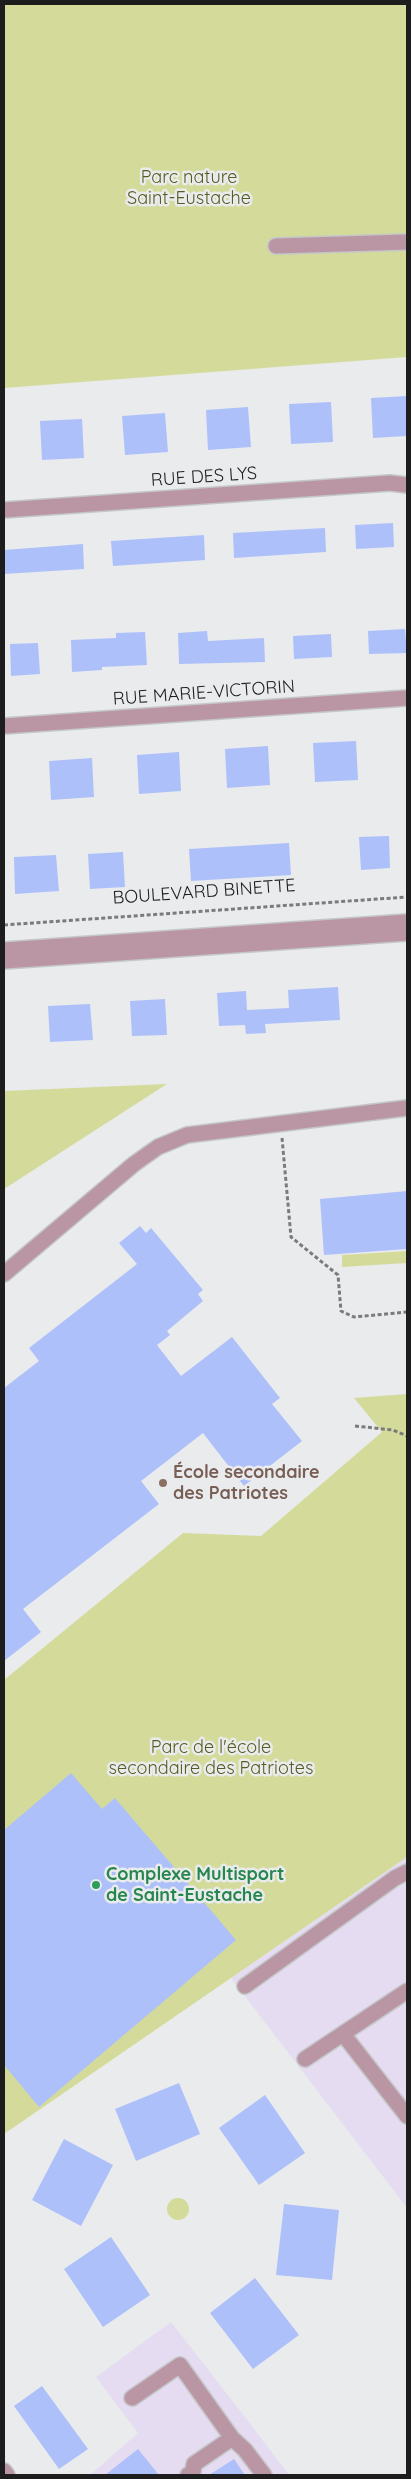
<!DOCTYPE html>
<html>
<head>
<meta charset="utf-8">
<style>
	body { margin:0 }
	#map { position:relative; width:411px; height:2479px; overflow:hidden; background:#e9ebed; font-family:Quicksand,sans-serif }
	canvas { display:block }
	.frame { position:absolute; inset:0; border:5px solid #1d1d1e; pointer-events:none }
</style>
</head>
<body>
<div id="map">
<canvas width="411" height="2479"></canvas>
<div class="frame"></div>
</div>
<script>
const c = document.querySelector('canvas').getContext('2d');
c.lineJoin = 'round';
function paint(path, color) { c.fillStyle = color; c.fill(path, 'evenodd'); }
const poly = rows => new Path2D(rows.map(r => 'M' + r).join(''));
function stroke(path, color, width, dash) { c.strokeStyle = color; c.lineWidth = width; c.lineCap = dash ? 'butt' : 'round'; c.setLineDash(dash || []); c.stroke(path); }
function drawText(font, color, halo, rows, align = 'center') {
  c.font = font + ' Quicksand,sans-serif'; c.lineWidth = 5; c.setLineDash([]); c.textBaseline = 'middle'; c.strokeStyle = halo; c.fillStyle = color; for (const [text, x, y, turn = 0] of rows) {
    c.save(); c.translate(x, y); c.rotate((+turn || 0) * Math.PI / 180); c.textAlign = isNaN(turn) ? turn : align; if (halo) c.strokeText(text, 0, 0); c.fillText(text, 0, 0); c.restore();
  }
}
const commercial = poly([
	[407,1857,407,2208,231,1978],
	[171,2322,245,2417,289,2475,90,2475,138,2433,96,2377]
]);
const green = poly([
	[4,4,407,4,407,357,4,388],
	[167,1084,4,1189,4,1091],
	[407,1251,407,1263,342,1267,342,1255],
	[407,1394,407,1857,4,2134,4,1680,183,1533,261,1536,382,1432,354,1398],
	'167 2209a11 11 0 1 1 22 0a11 11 0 1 1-22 0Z'
]);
const building = poly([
	[407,396,407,436,373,438,371,398],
	[331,402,333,442,291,444,289,404],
	[248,407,251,447,208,450,206,410],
	[165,413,168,452,125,455,122,416],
	[82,419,84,458,42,460,40,421],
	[393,523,394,547,356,549,355,525],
	[325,528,326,552,234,558,233,533],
	[204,535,205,560,113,566,111,541],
	[83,544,84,569,4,574,4,550],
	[405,629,407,653,369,654,368,631],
	[207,631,208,641,264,638,265,662,179,664,178,633],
	[145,632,147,665,102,667,102,670,72,672,71,640,116,638,116,633],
	[331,634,332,657,294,659,293,636],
	[38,643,40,674,11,676,10,644],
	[356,741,358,780,315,782,313,743],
	[268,746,270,785,227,788,225,749],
	[179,752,181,791,139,794,137,755],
	[92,758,94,797,51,800,49,761],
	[389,836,390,868,361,870,359,837],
	[289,843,291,875,191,881,189,849],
	[123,852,125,887,90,889,88,854],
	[56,855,59,891,15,894,14,857],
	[338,987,340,1020,265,1024,266,1033,246,1034,245,1025,219,1026,217,993,246,991,247,1010,289,1008,288,990],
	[165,999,167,1035,132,1036,130,1001],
	[90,1004,93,1040,50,1042,48,1006],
	[407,1191,407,1249,324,1255,320,1199],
	[140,1226,146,1233,151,1228,203,1290,198,1294,203,1301,167,1331,170,1335,157,1345,181,1376,232,1337,280,1398,272,1404,302,1441,244,1486,203,1433,141,1481,159,1504,23,1609,41,1632,4,1661,4,1388,39,1361,29,1348,137,1264,119,1243],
	[71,1773,102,1809,115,1798,236,1940,39,2107,4,2065,4,1830],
	[179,2083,200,2134,136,2161,115,2109],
	[265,2095,305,2153,259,2185,219,2128],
	[64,2139,113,2165,81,2226,32,2200],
	[284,2204,339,2210,332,2280,276,2275],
	[111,2237,150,2295,103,2327,64,2269],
	[255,2278,299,2335,253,2369,210,2313],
	[42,2386,88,2449,59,2469,14,2406],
	[138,2449,159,2475,105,2475],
	[234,2459,245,2475,209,2475]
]);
const path = poly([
	[4,925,407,897],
	[282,1138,291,1237,338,1275,341,1311,354,1317,407,1312],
	[355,1426,393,1430,407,1436]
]);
const minor = poly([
	[276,246,407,242],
	[4,510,390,483,407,485],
	[4,726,407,698],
	[4,950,407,922],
	[4,961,407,933],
	[4,1274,134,1164,158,1147,187,1135,407,1108],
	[245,1986,395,1878,407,1872],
	[343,2034,407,2116],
	[305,2059,407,1991],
	[132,2398,180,2365,232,2438],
	[4,2471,7,2475],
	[188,2475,193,2472,194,2464,232,2438,245,2450,264,2475]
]);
const markers = [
	[163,1483,5,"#8d6e63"],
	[96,1885,5,"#2e9e5b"]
];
const parkNames = [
	["Parc nature",189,178],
	["Saint-Eustache",189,199],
	["Parc de l'école",211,1748],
	["secondaire des Patriotes",211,1769]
];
const streetNames = [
	["RUE DES LYS",204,477,-4],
	["RUE MARIE-VICTORIN",204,693,-4],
	["BOULEVARD BINETTE",204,892,-4]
];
const educationNames = [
	["École secondaire",173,1473],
	["des Patriotes",173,1494]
];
const leisureNames = [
	["Complexe Multisport",106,1875],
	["de Saint-Eustache",106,1896]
];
paint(commercial, '#e5dcf2');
paint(green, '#d4db9a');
paint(building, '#aec0fa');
stroke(minor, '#c4c6c8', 18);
stroke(path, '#7a7b7c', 3, [4, 2.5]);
stroke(minor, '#ba96a5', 15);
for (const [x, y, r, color] of markers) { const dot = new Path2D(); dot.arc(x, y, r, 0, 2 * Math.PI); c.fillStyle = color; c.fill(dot); stroke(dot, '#e9ebed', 2); }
drawText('18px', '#575c22', '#e9ebed', parkNames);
drawText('18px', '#1d1d1e', '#e9ebed', streetNames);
drawText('bold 18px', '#785e54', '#e9ebed', educationNames, 'left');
drawText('bold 18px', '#27864d', '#e9ebed', leisureNames, 'left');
</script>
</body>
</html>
